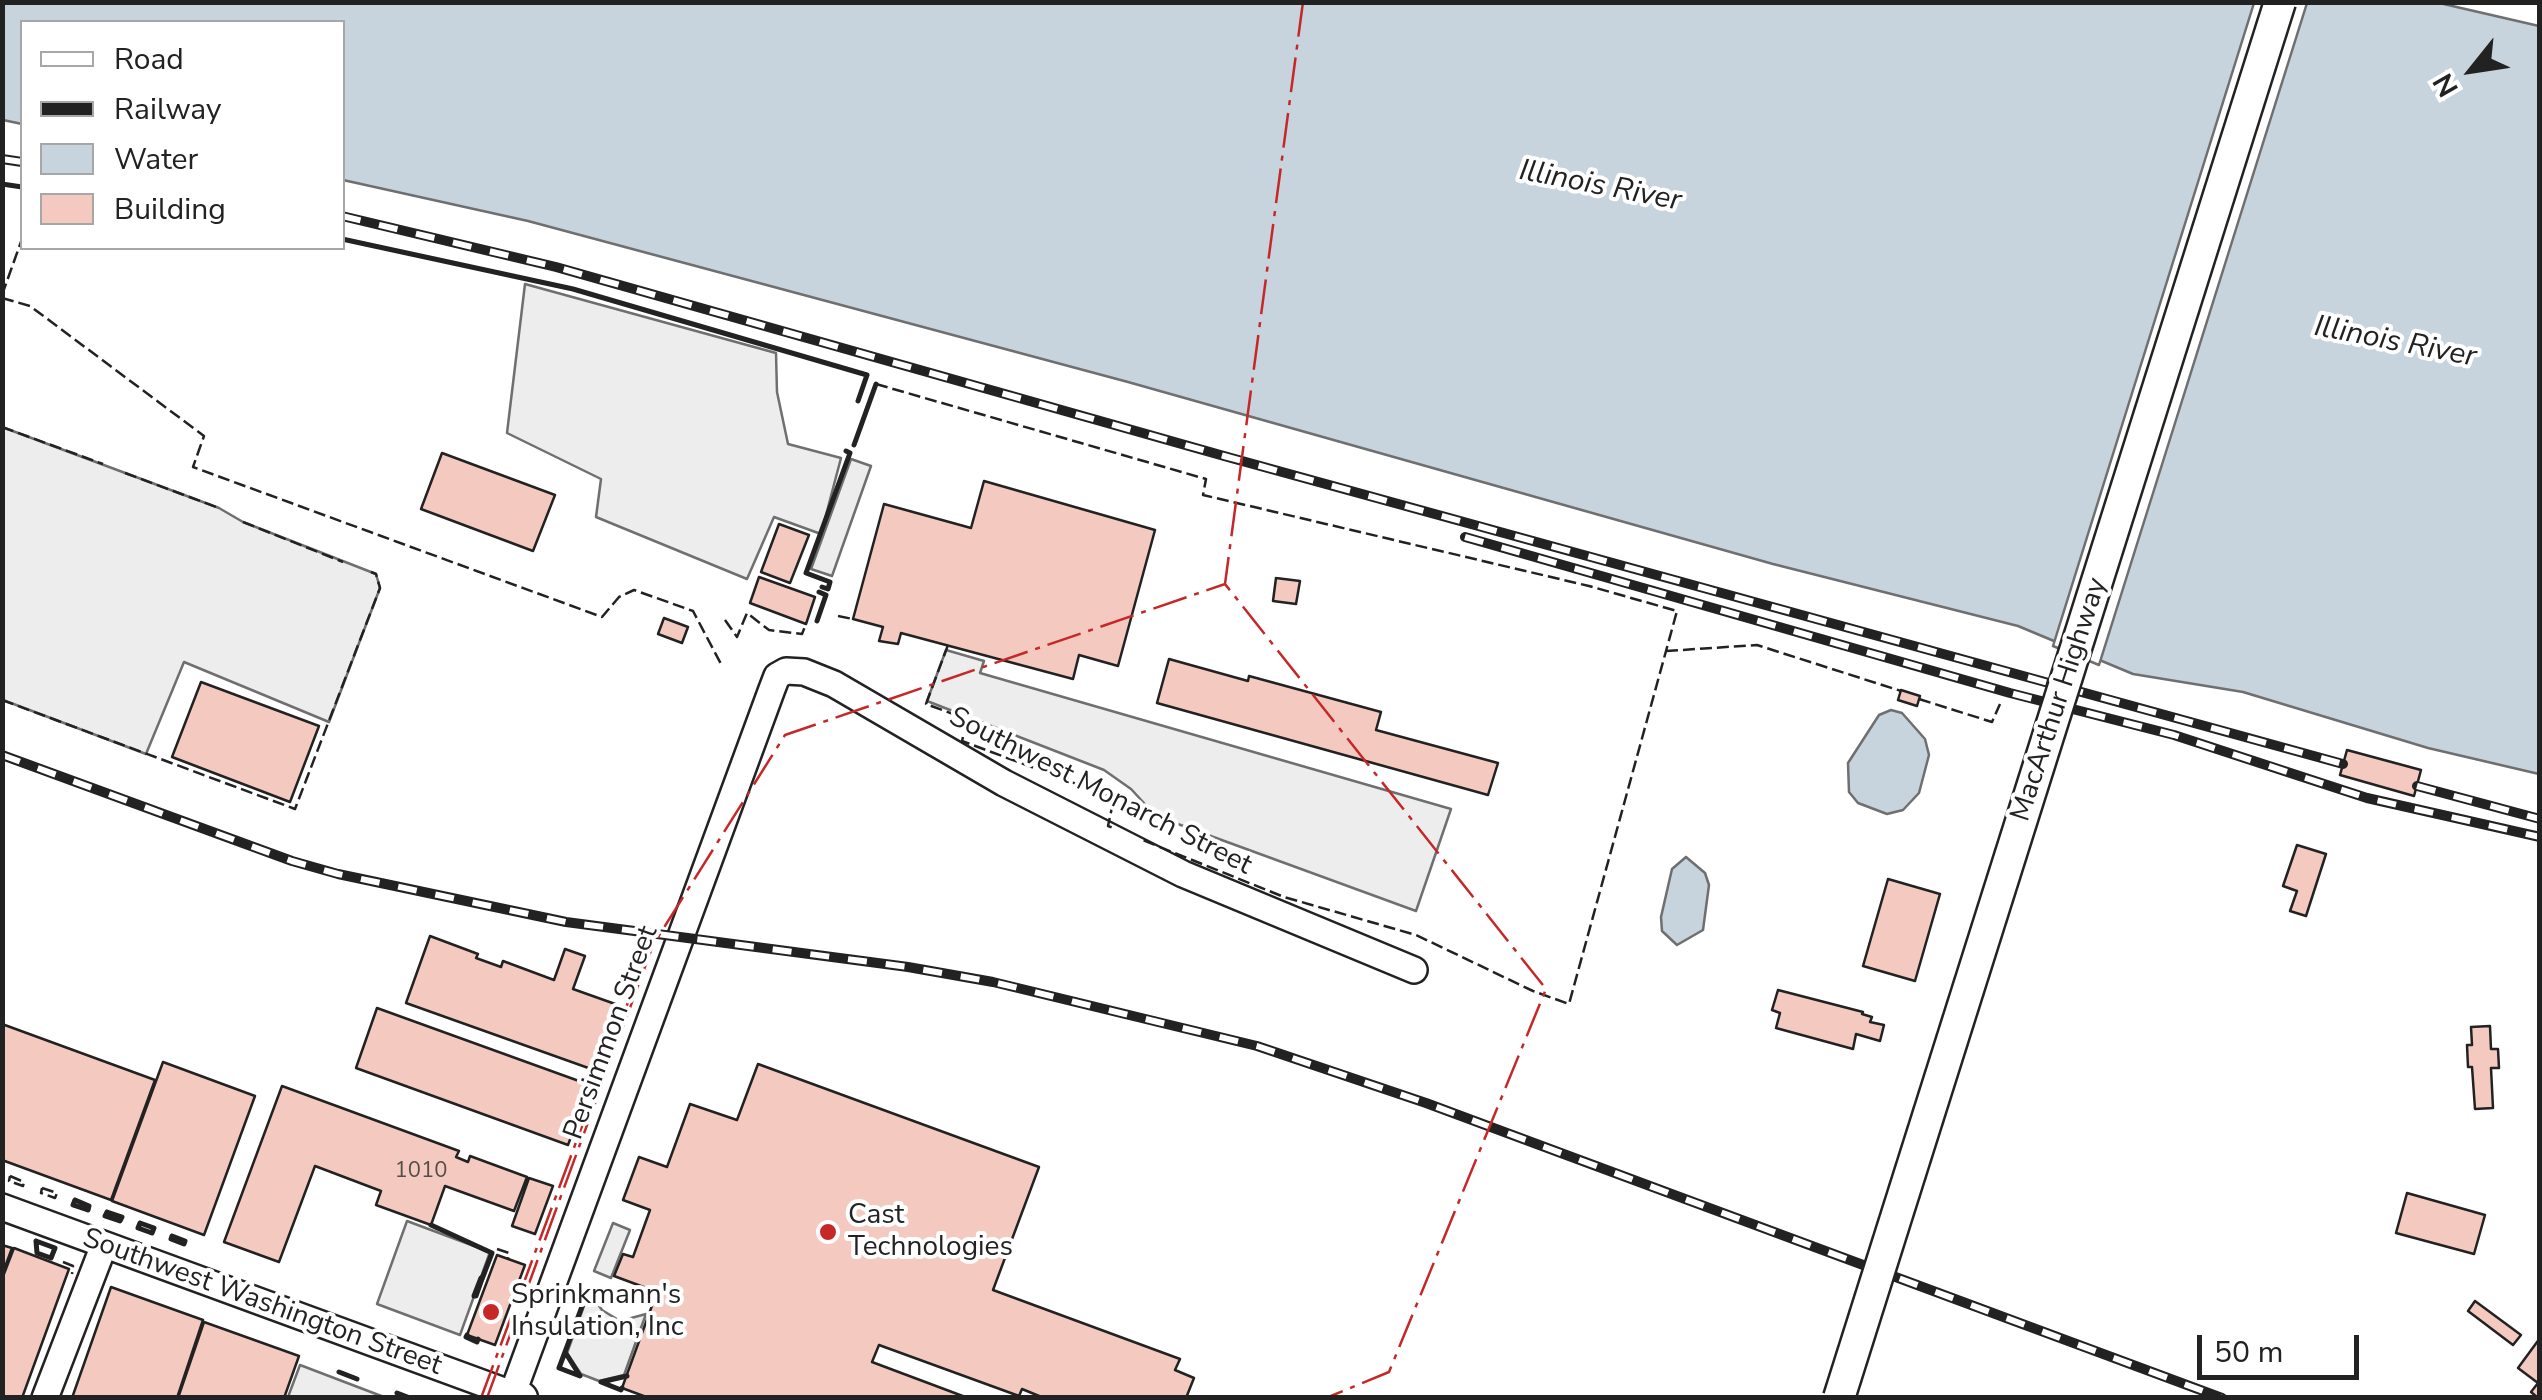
<!DOCTYPE html>
<html>
<head>
<meta charset="utf-8">
<style>
	body { margin:0 }
	#map { position:relative; width:2542px; height:1400px; overflow:hidden; background:#fff; font-family:"Nunito Sans",sans-serif }
	canvas { display:block }
	.frame { position:absolute; inset:0; border:5px solid #222; pointer-events:none }
	.legend { position:absolute; left:20px; top:20px; width:325px; height:230px; box-sizing:border-box; background:#fff; border:2px solid #a7a7a7; margin:0; padding:12px 18px; list-style:none; font-size:30px; color:#222 }
	.legend li { display:flex; align-items:center; gap:20px; height:50px }
	.legend b { width:50px; border:2px solid #a7a7a7 }
	.north { position:absolute; left:2422px; top:20px; width:100px; height:100px; -webkit-text-stroke:8px #fff; paint-order:stroke; rotate:240deg; font-size:28px; font-weight:700; line-height:40px; text-align:center; color:#222 }
	.north::after { content:''; display:block; margin:auto; width:35px; height:45px; background:#222; clip-path:polygon(50% 0,100% 100%,50% 72%,0 100%) }
	.scale { position:absolute; left:2197px; top:1335px; width:162px; height:45px; box-sizing:border-box; border:5px solid #222; border-top:0; padding-left:12px; font-size:30px; line-height:35px; white-space:nowrap; color:#222; -webkit-text-stroke:8px #fff; paint-order:stroke }
</style>
</head>
<body>
<div id="map">
<canvas width="2542" height="1400"></canvas>
<div class="frame"></div>
<ul class="legend">
<li><b style="height:12px;background:#fff"></b>Road</li>
<li><b style="height:12px;background:#222"></b>Railway</li>
<li><b style="height:28px;background:#c7d3dd"></b>Water</li>
<li><b style="height:28px;background:#f3c9c0"></b>Building</li>
</ul>
<div class="north">N</div>
<div class="scale">50 m</div>
</div>
<script>
const c = document.querySelector('canvas').getContext('2d');
c.lineJoin = 'round';
function paint(path, color) { c.fillStyle = color; c.fill(path, 'evenodd'); }
const poly = rows => new Path2D(rows.map(r => 'M' + r).join(''));
function stroke(path, color, width, dash) { c.strokeStyle = color; c.lineWidth = width; c.lineCap = dash ? 'butt' : 'round'; c.setLineDash(dash || []); c.stroke(path); }
function drawText(font, color, halo, rows, align = 'center') {
  c.font = font + ' "Nunito Sans",sans-serif'; c.lineWidth = 8; c.setLineDash([]); c.textBaseline = 'middle'; c.strokeStyle = halo; c.fillStyle = color; for (const [text, x, y, turn = 0] of rows) {
    c.save(); c.translate(x, y); c.rotate((+turn || 0) * Math.PI / 180); c.textAlign = isNaN(turn) ? turn : align; if (halo) c.strokeText(text, 0, 0); c.fillText(text, 0, 0); c.restore();
  }
}
const parking = poly([
	[525,284,776,353,777,392,788,444,841,458,821,534,774,517,747,579,596,517,601,479,507,433,525,284],
	[2,427,219,508,243,522,376,574,380,588,329,722,184,662,146,754,3,700,2,427],
	[851,459,871,466,832,576,811,569,851,459],
	[946,650,984,661,980,673,1451,809,1416,911,1156,816,1131,789,1104,770,927,701,946,650],
	[407,1221,490,1252,460,1335,377,1304,407,1221],
	[613,1223,630,1230,611,1278,594,1271,613,1223],
	[589,1292,602,1310,620,1321,646,1314,624,1375,599,1381,581,1374,567,1353,589,1292],
	[300,1365,384,1397,288,1397,300,1365]
]);
const water = poly([
	[2435,2,2539,26,2539,774,2428,748,2243,692,2133,674,2018,626,1773,564,1128,382,528,221,343,180,342,22,22,22,22,124,3,120,2,3,2435,2],
	[1891,710,1902,713,1925,739,1929,755,1919,793,1903,810,1887,814,1858,803,1849,792,1848,763,1879,715,1891,710],
	[1686,857,1705,873,1709,885,1703,930,1677,945,1662,931,1661,917,1672,869,1686,857]
]);
const pier = poly([
	[2254,3,2307,3,2099,665,2053,646,2254,3]
]);
const building = poly([
	[442,453,555,495,533,551,421,509,442,453],
	[984,481,1155,530,1118,666,1079,655,1073,679,901,633,898,644,879,641,883,627,853,619,884,504,971,528,984,481],
	[779,524,809,535,790,583,761,572,779,524],
	[759,577,815,597,806,624,750,603,759,577],
	[1276,578,1300,581,1296,604,1273,601,1276,578],
	[664,618,688,627,682,643,658,634,664,618],
	[1169,659,1248,681,1249,676,1381,712,1376,730,1498,763,1488,795,1157,703,1169,659],
	[201,682,319,726,290,802,172,757,201,682],
	[1901,690,1920,696,1917,706,1898,700,1901,690],
	[2347,750,2421,770,2414,796,2340,775,2347,750],
	[2297,845,2326,854,2306,916,2290,911,2297,891,2283,886,2297,845],
	[1888,879,1940,894,1915,981,1863,966,1888,879],
	[430,936,478,954,476,958,501,967,503,961,554,980,565,949,585,956,573,989,618,1005,594,1070,406,1003,430,936],
	[1778,990,1863,1012,1862,1014,1872,1017,1870,1022,1884,1025,1880,1041,1856,1034,1853,1049,1776,1028,1780,1013,1772,1010,1778,990],
	[377,1008,590,1085,568,1145,356,1068,377,1008],
	[2,1024,155,1080,111,1200,2,1160,2,1024],
	[2490,1026,2491,1049,2498,1049,2499,1068,2491,1068,2493,1108,2475,1109,2472,1067,2468,1067,2467,1045,2472,1045,2471,1027,2490,1026],
	[163,1062,255,1096,204,1235,112,1201,163,1062],
	[758,1064,1039,1167,993,1290,1180,1359,1175,1370,1194,1378,1186,1398,1044,1398,1022,1389,1019,1396,879,1345,872,1362,968,1398,649,1398,622,1388,657,1292,614,1276,623,1254,633,1257,650,1210,623,1200,639,1157,667,1167,690,1104,737,1120,758,1064],
	[282,1086,459,1151,456,1157,468,1162,470,1156,527,1177,514,1211,445,1186,431,1225,376,1205,381,1191,315,1166,279,1262,224,1242,282,1086],
	[529,1178,553,1186,535,1234,512,1226,529,1178],
	[2407,1193,2485,1215,2474,1254,2396,1233,2407,1193],
	[2,1245,12,1248,2,1275,2,1245],
	[14,1248,69,1269,22,1398,3,1398,2,1279,14,1248],
	[497,1255,525,1265,495,1345,467,1335,497,1255],
	[111,1287,203,1320,177,1398,72,1398,111,1287],
	[2475,1301,2521,1335,2513,1345,2468,1311,2475,1301],
	[204,1322,299,1356,284,1398,178,1398,204,1322],
	[2540,1338,2540,1398,2538,1398,2531,1392,2538,1383,2518,1368,2540,1338]
]);
const minor = poly([
	[2,1207,512,1394],
	[45,1398,104,1245],
	[511,1398,772,689,777,676,786,671,804,672,834,684,1004,783,1183,874,1414,970]
]);
const major = poly([
	[512,1394,522,1398]
]);
const rail = poly([
	[2,159,22,162],
	[342,216,556,267,1224,456,2343,764],
	[1465,537,2010,693,2174,735,2367,798,2540,837],
	[2,755,292,861,338,874,566,922,908,967,993,982,1257,1046,1426,1103,2222,1398],
	[2417,786,2540,819]
]);
const majorBridge = poly([
	[1839,1398,2280,2]
]);
const fence = poly([
	[2,295,22,239],
	[2,298,30,306,204,436,193,467,602,617,619,597,634,590,693,611,721,664],
	[876,384,1206,479,1203,495,1589,586,1677,611,1569,1004,1533,991,1416,935,1284,897,1140,839],
	[2,427,103,464],
	[125,473,219,508],
	[243,522,343,562],
	[838,616,853,619],
	[725,620,737,637,747,613,769,630,802,634,806,624],
	[948,645,926,704,969,720,968,722],
	[1666,651,1757,645,1901,691],
	[1919,699,1992,722,2000,704],
	[2,700,295,809,380,588,376,574,371,572],
	[963,737,962,741,1114,798,1108,826,1113,828],
	[10,1176,24,1182,23,1186,9,1181,10,1176],
	[42,1188,57,1193,55,1198,41,1193,42,1188],
	[75,1200,89,1206,88,1210,73,1205,75,1200],
	[107,1212,122,1217,120,1221,105,1216,107,1212],
	[140,1223,154,1228,152,1233,138,1228,140,1223],
	[172,1236,185,1241,184,1244,171,1239,172,1236],
	[36,1241,55,1248,51,1258,37,1253,36,1241],
	[497,1249,509,1253,508,1259],
	[63,1262,73,1266,72,1274]
]);
const wall = poly([
	[2,184,22,187],
	[342,239,573,289,867,375,858,401],
	[854,445,876,384],
	[822,587,828,589,830,582,806,573,850,453,846,451],
	[817,621,826,595,819,592],
	[75,1200,89,1206,88,1210,73,1205,75,1200],
	[107,1212,122,1217,120,1221,105,1216,107,1212],
	[140,1223,154,1228,152,1233,138,1228,140,1223],
	[431,1225,492,1253,482,1279],
	[172,1236,185,1241,184,1244,171,1239,172,1236],
	[36,1241,55,1248,51,1258,37,1253,36,1241],
	[481,1278,482,1279,476,1296,474,1296,481,1278],
	[467,1335,466,1337,477,1342,478,1339],
	[565,1352,580,1376,559,1368,565,1352,587,1293],
	[339,1372,357,1379],
	[622,1388,621,1390,601,1382,627,1376],
	[397,1393,410,1398]
]);
const power = poly([
	[1303,2,1225,584,1546,989,1389,1372,1326,1398],
	[481,1398,643,962],
	[487,1398,653,945,785,735,1225,584]
]);
const markers = [
	[828,1232,10,"#c62828"],
	[491,1312,10,"#c62828"]
];
const numberNames = [
	["1010",421,1172]
];
const streetNames = [
	["MacArthur Highway",2060,700,-72],
	["Southwest Monarch Street",1100,792,27],
	["Persimmon Street",612,1033,-70],
	["Southwest Washington Street",262,1303,20]
];
const poiNames = [
	["Cast",848,1216],
	["Technologies",848,1248],
	["Sprinkmann's",511,1296],
	["Insulation, Inc",511,1328]
];
const waterNames = [
	["Illinois River",1600,187,11],
	["Illinois River",2395,343,11]
];
paint(parking, '#ededed');
stroke(parking, '#6f6f6f', 2.5);
paint(water, '#c7d3dd');
stroke(water, '#6f6f6f', 2.5);
paint(pier, '#fff');
stroke(pier, '#6f6f6f', 2.5);
paint(building, '#f3c9c0');
stroke(building, '#222', 2.5);
stroke(minor, '#222', 30);
stroke(major, '#222', 35);
stroke(minor, '#fff', 25);
stroke(major, '#fff', 30);
stroke(rail, '#222', 10);
stroke(rail, '#fff', 6, [19]);
stroke(majorBridge, '#222', 35, []);
stroke(majorBridge, '#fff', 30);
stroke(fence, '#222', 2.5, [12, 5]);
stroke(wall, '#222', 5);
stroke(power, '#c62828', 2.5, [35, 8, 5, 8]);
for (const [x, y, r, color] of markers) { const dot = new Path2D(); dot.arc(x, y, r, 0, 2 * Math.PI); c.fillStyle = color; c.fill(dot); stroke(dot, '#fff', 4); }
drawText('22px', '#564c4a', null, numberNames);
drawText('28px', '#222', '#fff', streetNames);
drawText('28px', '#222', '#fff', poiNames, 'left');
drawText('italic 30px', '#222', '#fff', waterNames);
</script>
</body>
</html>
